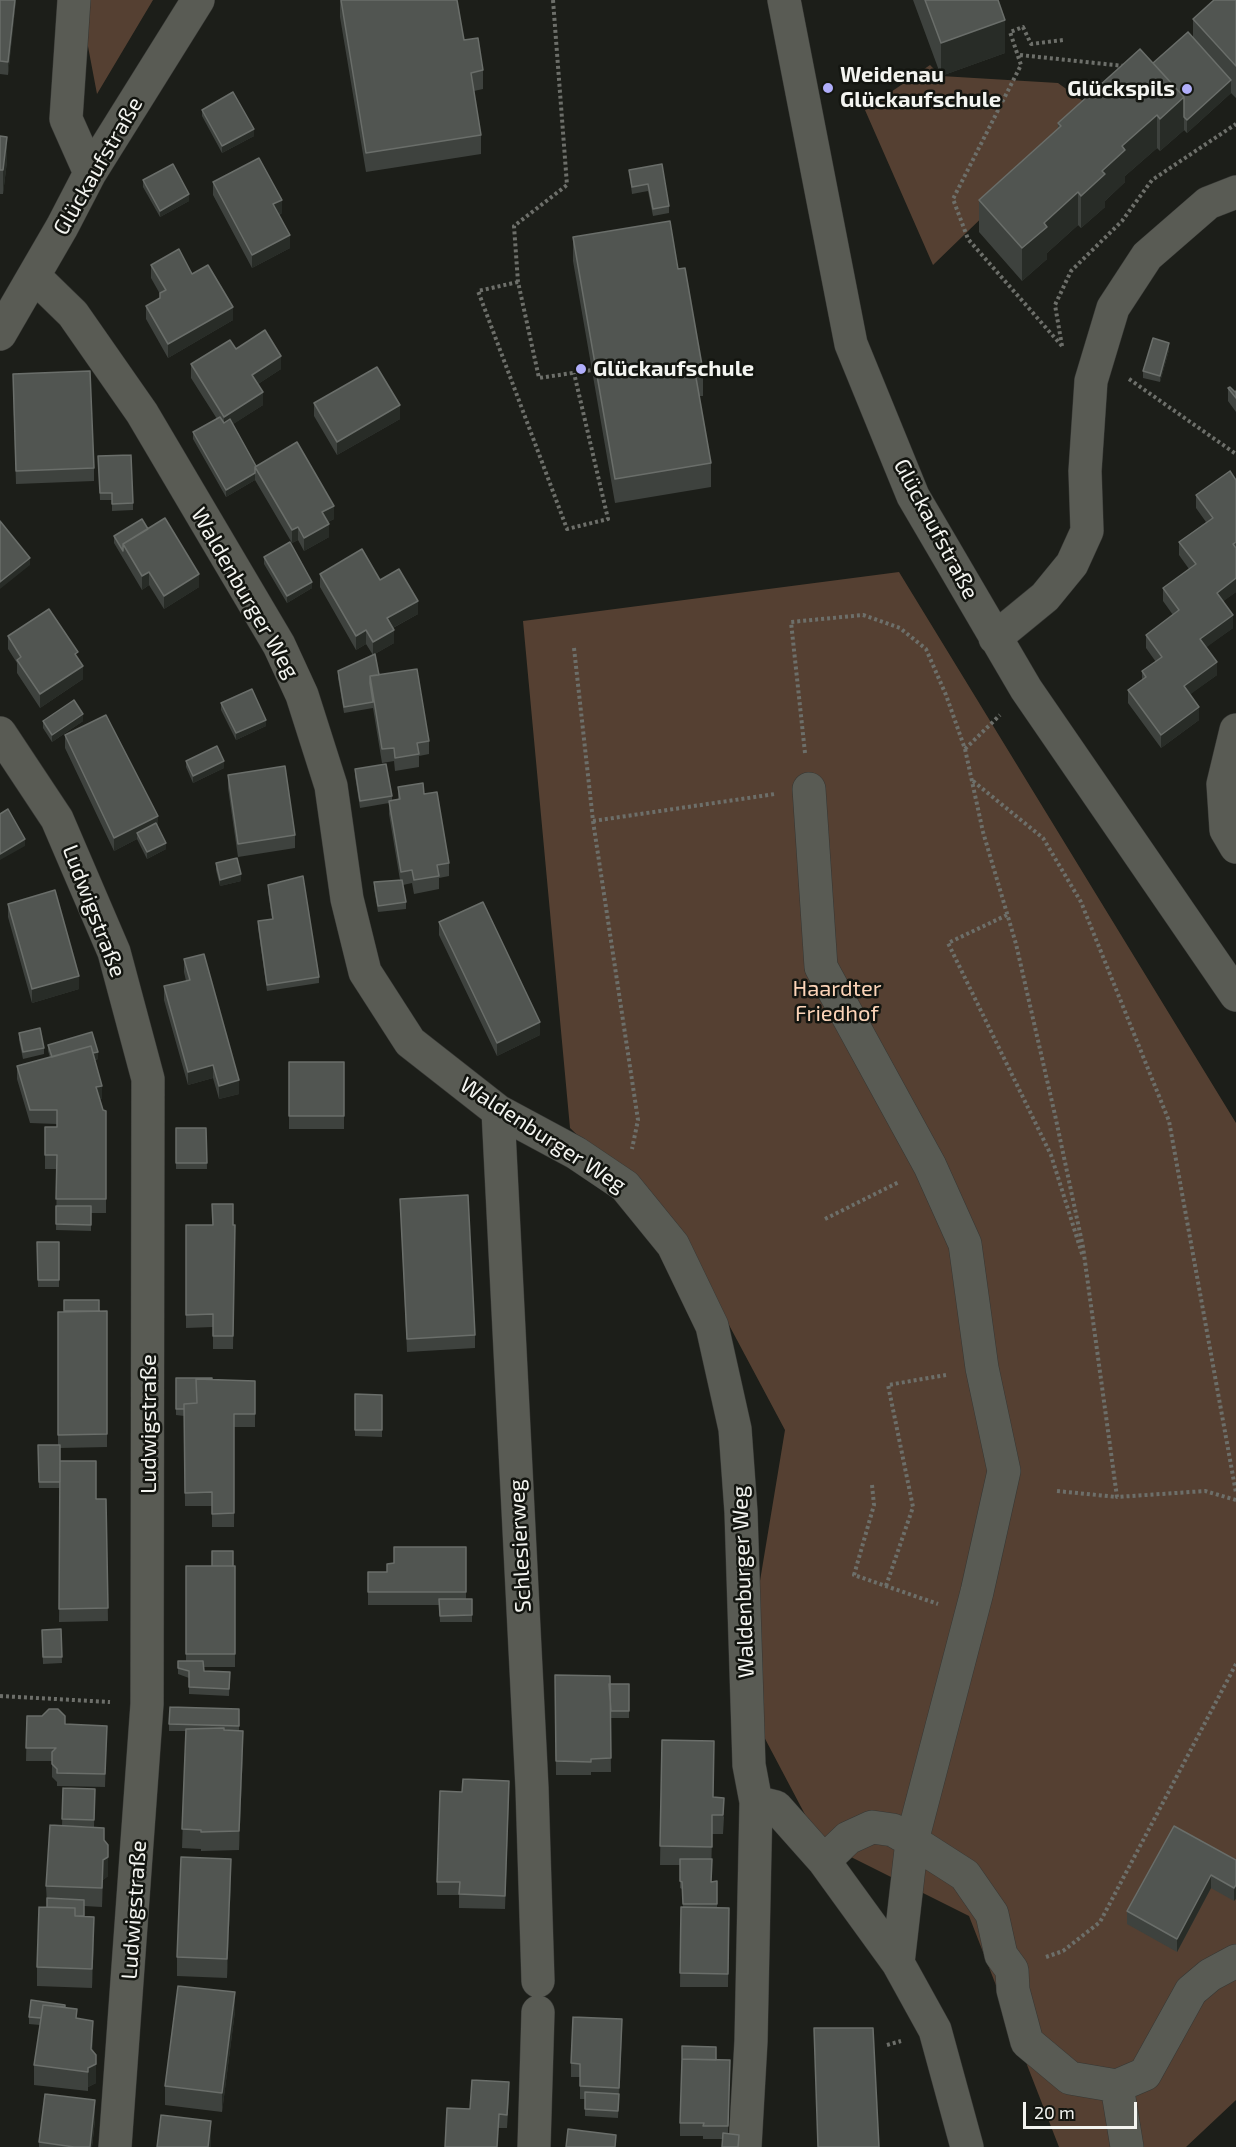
<!DOCTYPE html>
<html>
<head>
<meta charset="utf-8">
<style>
	body { margin:0 }
	#map { position:relative; width:1236px; height:2147px; overflow:hidden; background:#1c1e19; font-family:"Exo 2",sans-serif }
	canvas { display:block }
	.scale { position:absolute; left:1023px; top:2102px; width:114px; height:27px; box-sizing:border-box; border:3px solid #f3f4f0; border-top:0; padding-left:8px; font-size:18px; line-height:21px; white-space:nowrap; color:#f3f4f0; -webkit-text-stroke:4px #131510; paint-order:stroke }
</style>
</head>
<body>
<div id="map">
<canvas width="1236" height="2147"></canvas>
<div class="scale">20 m</div>
</div>
<script>
const c = document.querySelector('canvas').getContext('2d');
c.lineJoin = 'round';
function paint(path, color) { c.fillStyle = color; c.fill(path, 'evenodd'); }
const poly = rows => new Path2D(rows.map(r => 'M' + r).join(''));
function stroke(path, color, width, dash) { c.strokeStyle = color; c.lineWidth = width; c.lineCap = dash ? 'butt' : 'round'; c.setLineDash(dash || []); c.stroke(path); }
function drawText(font, color, halo, rows, align = 'center') {
  c.font = font + ' "Exo 2",sans-serif'; c.lineWidth = 5; c.setLineDash([]); c.textBaseline = 'middle'; c.strokeStyle = halo; c.fillStyle = color; for (const [text, x, y, turn = 0] of rows) {
    c.save(); c.translate(x, y); c.rotate((+turn || 0) * Math.PI / 180); c.textAlign = isNaN(turn) ? turn : align; if (halo) c.strokeText(text, 0, 0); c.fillText(text, 0, 0); c.restore();
  }
}
const green = poly([
	[88,0,153,0,97,94,83,20],
	[930,65,941,76,1058,83,1094,109,933,265,865,110],
	[899,572,1236,1123,1236,2100,1186,2147,1059,2147,969,1916,819,1841,762,1733,756,1605,785,1430,681,1235,570,1128,523,621]
]);
const path = poly([
	[553,0,567,185,514,226,518,282,539,378,592,370],
	[1020,55,1124,66],
	[518,282,478,291,567,529,608,519,574,373],
	[1062,346,968,239,953,199,1021,65,1010,32,1023,27,1031,44,1063,40],
	[1062,346,1055,305,1071,271,1122,221,1152,180,1236,124],
	[1129,379,1236,454],
	[574,648,593,821,638,1120,632,1149],
	[965,749,1000,715],
	[805,753,791,622,863,615,900,628,926,649,946,695,965,749,983,832,1016,944,1055,1115,1083,1247,1117,1497,1205,1491,1236,1500],
	[973,781,1043,838,1081,902,1169,1121,1236,1493],
	[593,821,775,794],
	[1007,915,948,943,1051,1155,1083,1257],
	[825,1219,899,1182],
	[872,1485,874,1505,854,1575,938,1604],
	[1057,1491,1117,1497],
	[886,1586,913,1507,888,1385,946,1375],
	[0,1696,110,1702],
	[1046,1957,1063,1951,1100,1922,1236,1664],
	[887,2045,901,2041]
]);
const minor = poly([
	[74,0,66,119,90,173],
	[784,0,851,344,913,496,1026,689,1236,995],
	[34,276,73,314,142,413,279,645,302,695,331,786,347,899,365,972,410,1042,498,1111,576,1153,625,1186,673,1245,712,1326,735,1429,741,1512,749,1765,756,1802,776,1807,824,1861,898,1963,935,2030,967,2147],
	[0,334,62,227,90,173,198,0],
	[995,638,1045,597,1072,564,1087,531,1085,471,1091,381,1113,308,1147,256,1208,203,1236,192],
	[1236,730,1223,784,1226,830,1236,847],
	[0,733,57,819,114,952,148,1079,147,1704,115,2147],
	[809,789,821,967,930,1166,965,1244,982,1368,1004,1471,977,1592,912,1841,965,1875,992,1914,1001,1955,1012,1970,1013,1990,1027,2042,1070,2078,1117,2086,1145,2074,1191,1991,1210,1975,1236,1961],
	[498,1111,532,1788,538,1981],
	[824,1861,848,1838,872,1827,893,1830,912,1841,898,1963],
	[1117,2086,1127,2147],
	[534,2147,538,2012],
	[745,2147,751,2041,756,1802]
]);
const wall = poly([
	[0,0,16,0,8,75,0,74],
	[340,0,464,40,483,70,483,89,474,91,481,135,481,154,366,172,340,17],
	[913,0,998,0,1005,53,941,76],
	[1236,0,1236,98,1231,93,1187,133,1184,130,1160,151,1157,148,1125,176,1125,182,1105,201,1105,207,1081,228,1078,225,1047,253,1047,259,1022,281,979,232,979,200,1058,129,1058,123,1193,38,1193,19],
	[202,110,254,136,222,153,202,116],
	[0,136,7,161,3,194,0,194],
	[662,164,669,206,669,213,653,216,648,191,632,194,629,170],
	[143,180,189,201,160,217,143,187],
	[213,182,282,213,279,215,290,248,252,268,213,195],
	[573,237,678,269,703,371,703,396,699,396,711,463,711,487,615,503,573,261],
	[151,265,192,274,233,320,168,358,146,319,146,306,160,298,160,294,151,278],
	[236,349,281,369,258,384,263,405,233,424,256,466,334,519,328,522,329,537,304,551,298,540,292,543,255,480,226,497,193,439,193,432,217,419,191,378,191,364],
	[1169,350,1160,382,1143,378,1143,371],
	[13,387,94,468,94,481,16,484],
	[1228,388,1235,392,1236,391,1236,412,1228,401],
	[314,403,400,419,337,455,314,416],
	[98,456,133,503,133,510,112,511,112,500,100,500],
	[1236,480,1236,592,1223,601,1233,628,1206,647,1217,675,1190,694,1199,720,1161,748,1128,703,1128,690,1142,681,1142,671,1156,662,1146,648,1146,635,1173,615,1163,601,1163,588,1189,569,1179,555,1179,542,1206,522,1196,508,1196,495],
	[148,529,199,587,164,609,149,585,142,590,114,543,114,536],
	[264,557,312,588,287,603,264,564],
	[320,574,380,580,418,614,393,628,394,643,373,655,366,644,356,650,320,587],
	[8,636,78,658,83,679,40,708,17,673,17,663,8,649],
	[338,671,379,675,429,741,429,754,419,756,419,767,395,771,394,761,382,763,373,708,344,713,338,678],
	[221,703,266,726,236,740,221,710],
	[43,721,83,721,52,742,43,728],
	[65,735,158,827,166,849,147,859,137,839,114,851,65,748],
	[186,761,224,768,193,783,186,767],
	[355,769,392,796,392,800,398,799,398,787,424,794,449,863,449,876,439,878,439,889,414,894,412,883,403,885,406,902,406,909,378,912,374,889,374,882,400,880,389,814,389,803,360,808,355,776],
	[228,775,295,835,295,848,238,857,228,788],
	[216,863,241,881,220,886,216,870],
	[268,885,319,977,319,983,267,991,258,928,258,921,272,919,268,892],
	[8,904,79,989,32,1003,8,917],
	[439,922,540,1035,497,1056,439,935],
	[184,959,239,1094,219,1099,213,1078,188,1085,164,1000,164,986,186,981,184,972],
	[19,1033,44,1048,44,1054,23,1059,19,1040],
	[48,1045,98,1059,95,1060,102,1099,100,1099,103,1110,106,1111,106,1213,91,1213,91,1231,56,1230,57,1169,45,1169,45,1127,57,1127,57,1124,30,1123,17,1079,17,1066,50,1057,48,1051],
	[289,1062,344,1062,344,1129,289,1129],
	[176,1128,206,1128,207,1169,176,1169],
	[400,1199,475,1335,475,1348,407,1352],
	[186,1225,235,1225,233,1349,213,1349,213,1327,186,1328],
	[37,1242,59,1242,59,1287,38,1287],
	[107,1311,107,1447,60,1448,60,1461,96,1499,106,1499,108,1621,59,1622,60,1488,39,1488,38,1451,58,1445,58,1312],
	[176,1378,255,1381,255,1427,234,1427,234,1527,212,1527,212,1506,185,1506,184,1416,176,1415],
	[355,1394,382,1395,382,1437,355,1436],
	[466,1547,466,1599,472,1599,472,1622,440,1622,439,1605,368,1605,368,1572,387,1572,394,1563],
	[186,1566,235,1566,235,1667,204,1667,204,1671,230,1672,229,1696,189,1694,189,1678,178,1674,178,1661,186,1661],
	[61,1629,62,1663,43,1664,42,1630],
	[555,1675,610,1684,629,1684,629,1718,611,1718,610,1697,611,1772,591,1772,591,1775,556,1775],
	[239,1709,239,1731,243,1750,239,1850,201,1851,201,1849,182,1848,186,1731,169,1731,169,1724],
	[27,1716,65,1724,107,1726,105,1787,57,1786,57,1782,52,1777,52,1761,26,1761],
	[662,1740,713,1797,724,1817,723,1834,712,1834,711,1882,717,1881,717,1908,729,1908,728,1987,680,1987,681,1907,683,1907,682,1889,680,1888,680,1865,660,1865],
	[63,1788,95,1789,94,1827,74,1826,104,1840,108,1876,103,1880,102,1907,84,1906,84,1917,94,1936,92,1988,37,1986,37,1967,47,1905,46,1886,62,1826],
	[509,1794,505,1909,459,1908,459,1895,437,1895,437,1882],
	[1236,1860,1234,1901,1211,1888,1177,1952,1127,1924,1127,1911],
	[231,1879,227,1978,177,1976,177,1957],
	[65,2008,77,2019,93,2040,92,2051,96,2074,96,2083,88,2087,88,2091,34,2085,34,2065,40,2025,29,2024,29,2017],
	[235,2011,222,2112,165,2105,165,2086],
	[814,2028,879,2147,818,2147],
	[622,2032,618,2118,585,2116,585,2099,580,2099,580,2077,571,2077,571,2063],
	[716,2060,730,2060,728,2134,723,2139,703,2139,703,2136,680,2136,680,2123],
	[509,2095,507,2128,499,2128,470,2109],
	[95,2120,92,2147,39,2147,39,2142]
]);
const shadedWall = poly([
	[15,0,16,0,8,75,8,62],
	[1005,20,1005,53,941,76,941,43],
	[1231,80,1231,93,1187,133,1187,120],
	[1184,97,1184,130,1160,151,1160,119],
	[1157,115,1157,148,1125,176,1125,182,1105,201,1105,207,1081,228,1081,196,1122,146],
	[254,129,254,136,222,153,222,146],
	[7,137,7,161,3,194,3,170],
	[1078,192,1078,225,1047,253,1047,259,1022,281,1022,248,1044,223],
	[189,194,189,201,160,217,160,211],
	[282,200,282,213,273,217,273,204],
	[290,235,290,248,252,268,252,255],
	[233,307,233,320,168,358,168,344],
	[1169,343,1169,350,1160,382,1160,376],
	[281,356,281,369,252,388,252,375],
	[263,392,263,405,224,430,224,417],
	[400,405,400,419,337,455,337,442],
	[255,473,255,480,226,497,226,490],
	[334,506,334,519,322,525,322,512],
	[329,524,329,537,304,551,304,538],
	[298,527,298,540,292,543,292,530],
	[30,558,30,565,0,589,0,582],
	[149,572,149,585,142,590,142,576],
	[199,574,199,587,164,609,164,596],
	[1236,578,1236,592,1217,606,1217,593],
	[312,582,312,588,287,603,287,596],
	[418,601,418,614,387,631,387,618],
	[1233,615,1233,628,1200,652,1200,639],
	[366,630,366,644,356,650,356,636],
	[394,630,394,643,373,655,373,642],
	[1217,662,1217,675,1184,699,1184,686],
	[83,666,83,679,40,708,40,694],
	[1199,707,1199,720,1161,748,1161,735],
	[83,714,83,721,52,742,52,735],
	[266,720,266,726,236,740,236,733],
	[224,761,224,768,193,783,193,776],
	[158,816,158,829,137,833,137,839,114,851,114,838],
	[25,839,25,846,0,860,0,854],
	[166,843,166,849,147,859,147,852],
	[241,874,241,881,220,886,220,880],
	[79,976,79,989,32,1003,32,989],
	[540,1022,540,1035,497,1056,497,1043],
	[98,1052,98,1059,53,1069,53,1062],
	[213,1065,213,1078,188,1085,188,1072],
	[239,1080,239,1094,219,1099,219,1086],
	[102,1086,102,1099,96,1100,96,1087],
	[243,1731,243,1750,239,1850,239,1831],
	[108,1845,108,1876,103,1880,102,1907,103,1860],
	[231,1859,231,1879,227,1978,227,1959],
	[1211,1875,1211,1888,1177,1952,1177,1939],
	[1236,1885,1236,1899,1234,1901,1234,1888],
	[94,1917,94,1936,92,1988,92,1969],
	[235,1992,235,2011,222,2112,222,2093],
	[622,2019,622,2032,618,2118,619,2088],
	[93,2021,93,2040,91,2067,96,2055,96,2083,88,2087,88,2091,88,2072],
	[95,2100,95,2120,92,2147,90,2147],
	[211,2121,211,2147,208,2147]
]);
const building = poly([
	[0,0,15,0,8,62,0,61,0,0],
	[341,0,457,0,464,40,478,38,483,70,471,73,481,135,366,153,341,0],
	[925,0,998,0,1005,20,941,43,925,0],
	[1214,0,1236,0,1236,66,1193,19,1214,0],
	[1188,32,1231,80,1187,120,1184,117,1184,97,1153,63,1188,32],
	[1140,49,1184,97,1160,119,1157,115,1122,146,1125,150,1102,171,1105,174,1081,196,1078,192,1044,223,1047,227,1022,248,979,200,1061,126,1058,123,1140,49],
	[233,92,254,129,222,146,202,110,233,92],
	[0,136,7,137,3,170,0,170,0,136],
	[259,158,282,200,273,204,290,235,252,255,213,182,259,158],
	[173,164,189,194,160,211,143,180,173,164],
	[662,164,669,206,653,209,648,184,632,187,629,170,662,164],
	[670,221,678,269,685,268,703,371,695,372,711,463,615,479,573,237,670,221],
	[179,249,192,274,208,265,233,307,168,344,146,306,160,298,160,293,166,290,151,265,179,249],
	[265,330,281,356,252,375,263,392,224,417,191,364,230,340,236,349,265,330],
	[1153,338,1169,343,1160,376,1143,371,1153,338],
	[377,367,400,405,337,442,314,403,377,367],
	[90,371,94,468,16,471,13,374,90,371],
	[1230,387,1235,392,1236,391,1236,398,1228,388,1230,387],
	[220,417,224,423,230,419,256,466,255,467,255,473,226,490,193,432,220,417],
	[297,442,334,506,322,512,329,524,304,538,298,527,292,530,255,467,297,442],
	[131,455,133,503,112,504,112,493,100,493,98,456,131,455],
	[1230,471,1236,480,1236,542,1233,544,1236,548,1236,578,1217,593,1233,615,1200,639,1217,662,1184,686,1199,707,1161,735,1128,690,1146,677,1142,671,1162,657,1146,635,1179,610,1163,588,1196,564,1179,542,1213,518,1196,495,1230,471],
	[165,518,199,574,164,596,149,572,142,576,123,544,165,518],
	[142,519,148,529,123,544,123,551,114,536,142,519],
	[0,521,30,558,0,582,0,521],
	[290,542,312,582,287,596,264,557,290,542],
	[362,549,380,580,399,569,418,601,387,618,394,630,373,642,366,630,356,636,320,574,362,549],
	[49,609,78,652,75,654,83,666,40,694,17,660,21,657,8,636,49,609],
	[375,654,379,675,370,676,370,683,373,702,344,707,338,671,375,654],
	[417,669,429,741,417,743,419,754,395,758,394,748,382,749,370,676,417,669],
	[252,689,266,720,236,733,221,703,252,689],
	[74,700,83,714,52,735,43,721,74,700],
	[106,715,158,816,114,838,65,735,106,715],
	[217,746,224,761,193,776,186,761,217,746],
	[386,764,392,796,360,801,355,769,386,764],
	[285,766,295,835,238,844,228,775,285,766],
	[423,783,424,794,437,792,449,863,437,865,439,876,414,880,412,870,401,872,389,801,400,799,398,787,423,783],
	[8,809,25,839,0,854,0,814,8,809],
	[156,823,166,843,147,852,137,833,156,823],
	[237,858,241,874,220,880,216,863,237,858],
	[303,876,319,977,267,985,258,921,273,919,268,885,303,876],
	[402,880,406,902,378,906,374,882,402,880],
	[55,890,79,976,32,989,8,904,55,890],
	[483,902,540,1022,497,1043,439,922,483,902],
	[204,954,239,1080,219,1086,213,1065,188,1072,164,986,190,980,184,959,204,954],
	[40,1028,44,1048,23,1052,19,1033,40,1028],
	[92,1032,98,1052,93,1053,91,1046,52,1057,48,1045,92,1032],
	[91,1046,102,1086,96,1087,103,1110,106,1111,106,1199,56,1199,57,1155,45,1155,45,1127,57,1127,57,1110,30,1110,17,1066,91,1046],
	[289,1062,344,1062,344,1116,289,1116,289,1062],
	[176,1128,206,1128,207,1163,176,1163,176,1128],
	[468,1195,475,1335,407,1339,400,1199,468,1195],
	[212,1204,233,1204,233,1225,235,1225,233,1336,213,1336,213,1314,186,1315,186,1225,213,1225,212,1204],
	[56,1206,91,1206,91,1225,56,1224,56,1206],
	[37,1242,59,1242,59,1280,38,1280,37,1242],
	[64,1300,99,1300,99,1311,64,1311,64,1300],
	[107,1311,107,1434,58,1435,58,1312,107,1311],
	[176,1378,212,1378,212,1379,196,1379,197,1403,184,1404,184,1409,176,1409,176,1378],
	[196,1379,255,1381,255,1414,234,1414,234,1513,212,1514,212,1492,185,1493,184,1404,197,1403,196,1379],
	[355,1394,382,1395,382,1430,355,1430,355,1394],
	[38,1445,60,1445,60,1482,39,1482,38,1445],
	[60,1461,96,1461,96,1499,106,1499,108,1608,59,1609,60,1461],
	[394,1547,466,1547,466,1592,368,1592,368,1572,387,1572,387,1564,394,1563,394,1547],
	[212,1551,233,1551,233,1566,212,1566,212,1551],
	[186,1566,235,1566,235,1654,186,1654,186,1566],
	[439,1599,472,1599,472,1615,440,1616,439,1599],
	[61,1629,62,1657,43,1657,42,1630,61,1629],
	[178,1661,203,1661,204,1671,230,1672,229,1689,189,1687,189,1671,178,1668,178,1661],
	[555,1675,610,1676,611,1758,591,1759,591,1762,556,1761,555,1675],
	[609,1684,629,1684,629,1711,611,1711,609,1684],
	[170,1707,239,1709,239,1726,169,1724,170,1707],
	[49,1709,58,1709,65,1716,65,1724,107,1726,105,1774,57,1773,57,1769,52,1764,52,1752,56,1748,26,1748,27,1716,42,1716,49,1709],
	[224,1728,224,1730,243,1731,239,1831,201,1832,201,1830,182,1829,186,1729,224,1728],
	[662,1740,714,1741,713,1797,724,1798,723,1815,712,1815,712,1847,660,1846,662,1740],
	[463,1779,509,1781,505,1896,459,1894,460,1882,437,1882,440,1791,462,1792,463,1779],
	[63,1788,95,1789,94,1820,62,1819,63,1788],
	[50,1825,104,1828,104,1840,108,1845,108,1857,103,1860,102,1888,46,1886,50,1825],
	[1174,1826,1236,1860,1236,1885,1234,1888,1211,1875,1177,1939,1127,1911,1174,1826],
	[181,1857,231,1859,227,1959,177,1957,181,1857],
	[680,1859,712,1859,711,1882,717,1881,717,1904,683,1904,682,1882,680,1881,680,1859],
	[47,1898,84,1900,84,1916,75,1916,75,1908,47,1907,47,1898],
	[39,1907,75,1908,75,1916,94,1917,92,1969,37,1967,39,1907],
	[681,1907,729,1908,728,1974,680,1973,681,1907],
	[178,1986,235,1992,222,2093,165,2086,178,1986],
	[31,2000,65,2005,65,2007,43,2005,41,2018,29,2017,31,2000],
	[43,2005,77,2009,76,2018,93,2021,91,2049,96,2055,96,2064,88,2068,88,2072,34,2065,43,2005],
	[573,2017,622,2019,619,2088,580,2086,580,2064,571,2063,573,2017],
	[814,2028,873,2028,879,2147,818,2147,814,2028],
	[682,2046,716,2047,716,2060,682,2059,682,2046],
	[682,2059,730,2060,728,2126,703,2126,704,2123,680,2123,682,2059],
	[472,2080,509,2082,507,2115,499,2114,497,2147,445,2147,447,2108,470,2109,472,2080],
	[585,2092,619,2094,618,2111,585,2109,585,2092],
	[45,2094,95,2100,90,2147,74,2147,39,2142,45,2094],
	[161,2115,211,2121,208,2147,157,2147,161,2115],
	[568,2129,616,2135,615,2147,566,2147,568,2129],
	[723,2133,739,2135,738,2147,722,2147,723,2133]
]);
const markers = [
	[828,88,6,"#b0aefa"],
	[1187,89,6,"#b0aefa"],
	[581,369,6,"#b0aefa"]
];
const poiNames = [
	["Weidenau",840,75],
	["Glückaufschule",840,100],
	["Glückspils",1175,89,"right"],
	["Glückaufschule",593,369]
];
const streetNames = [
	["Glückaufstraße",98,166,-60],
	["Glückaufstraße",936,529,62],
	["Waldenburger Weg",245,593,60],
	["Ludwigstraße",94,911,69],
	["Waldenburger Weg",543,1135,33],
	["Ludwigstraße",149,1424,-90],
	["Schlesierweg",520,1546,-93],
	["Waldenburger Weg",743,1582,-92],
	["Ludwigstraße",134,1910,-86]
];
const parkNames = [
	["Haardter",837,989],
	["Friedhof",837,1014]
];
paint(green, '#554032');
stroke(minor, '#363734', 34);
stroke(path, '#6d6f6a', 4, [3, 3]);
stroke(minor, '#595b54', 33);
paint(wall, '#3e423e');
paint(shadedWall, '#282c27');
paint(building, '#515551');
stroke(building, '#6a6e6a', 1.5);
for (const [x, y, r, color] of markers) { const dot = new Path2D(); dot.arc(x, y, r, 0, 2 * Math.PI); c.fillStyle = color; c.fill(dot); stroke(dot, '#131510', 2); }
drawText('bold 22px', '#f3f4f0', '#131510', poiNames, 'left');
drawText('22px', '#f3f4f0', '#131510', streetNames);
drawText('22px', '#fcd4b8', '#131510', parkNames);
</script>
</body>
</html>
